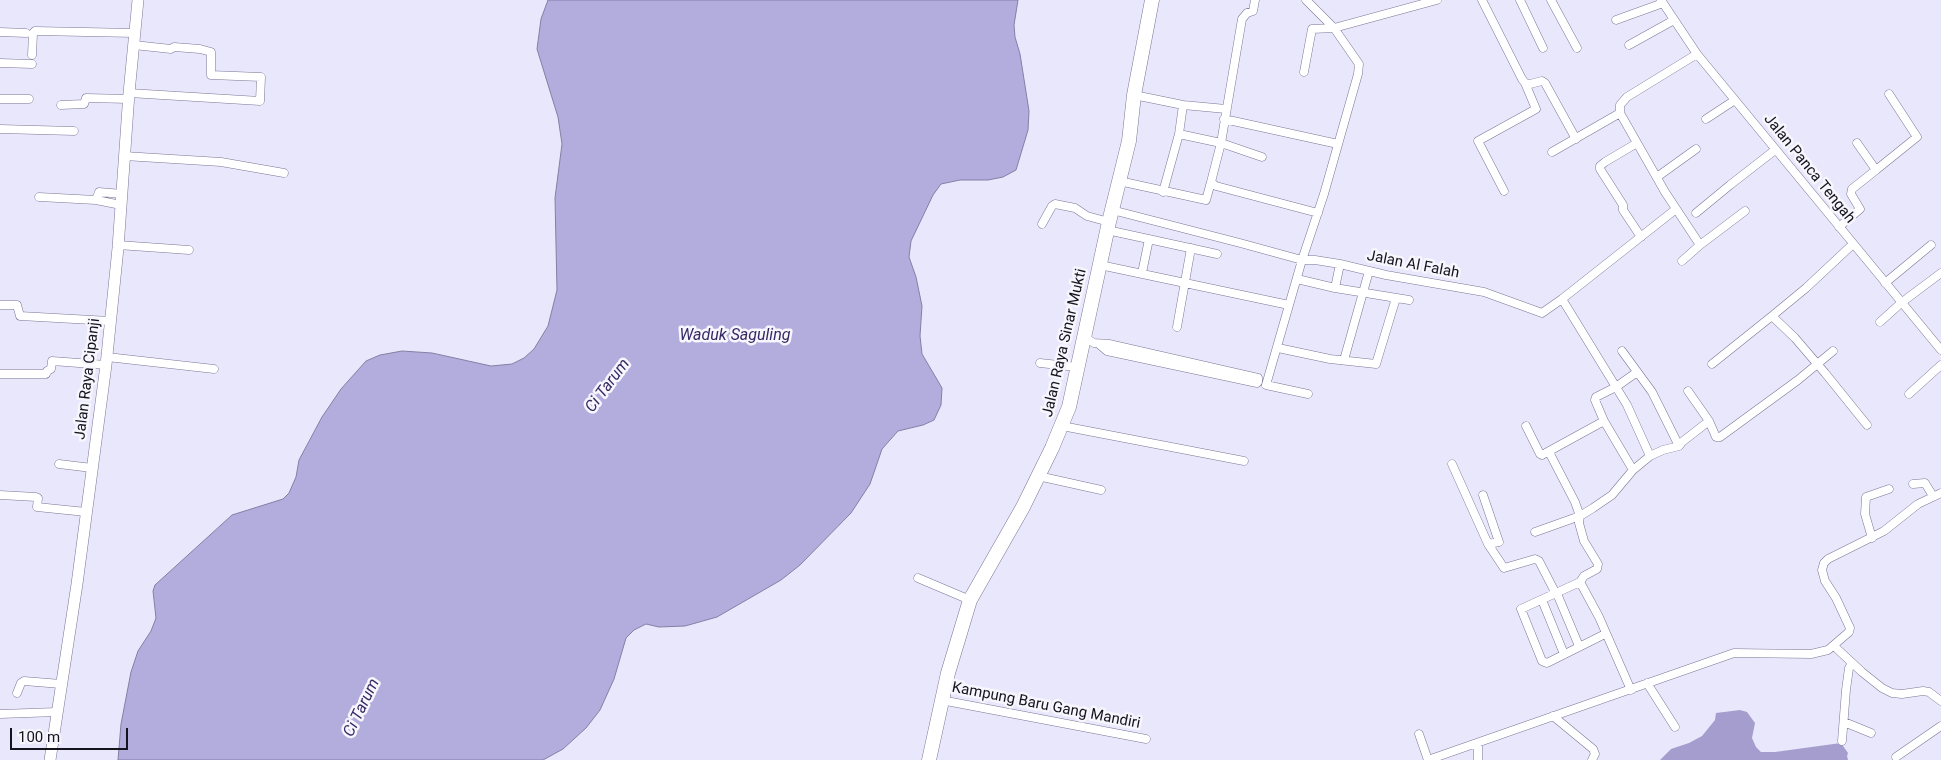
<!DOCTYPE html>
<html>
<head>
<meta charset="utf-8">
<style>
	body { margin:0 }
	#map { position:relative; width:1941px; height:760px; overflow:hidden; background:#e9e7fc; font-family:Roboto,sans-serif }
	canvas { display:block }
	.scale { position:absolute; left:10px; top:728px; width:118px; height:22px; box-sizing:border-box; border:2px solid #14131e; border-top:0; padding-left:6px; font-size:15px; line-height:18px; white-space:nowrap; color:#14131e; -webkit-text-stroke:4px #f7f6fd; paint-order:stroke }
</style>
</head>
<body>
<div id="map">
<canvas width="1941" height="760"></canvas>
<div class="scale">100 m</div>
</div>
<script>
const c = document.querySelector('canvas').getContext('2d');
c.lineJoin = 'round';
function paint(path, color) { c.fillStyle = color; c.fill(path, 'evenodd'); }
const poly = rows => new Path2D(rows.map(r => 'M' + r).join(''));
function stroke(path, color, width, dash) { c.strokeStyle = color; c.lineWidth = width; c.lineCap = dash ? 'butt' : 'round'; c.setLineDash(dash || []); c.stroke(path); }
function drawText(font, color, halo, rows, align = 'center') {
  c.font = font + ' Roboto,sans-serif'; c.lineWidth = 5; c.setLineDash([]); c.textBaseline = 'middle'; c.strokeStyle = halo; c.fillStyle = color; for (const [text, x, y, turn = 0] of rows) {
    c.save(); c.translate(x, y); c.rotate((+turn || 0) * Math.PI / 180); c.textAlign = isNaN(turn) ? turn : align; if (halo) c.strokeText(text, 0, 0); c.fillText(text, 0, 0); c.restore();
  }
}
const forest = poly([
	[1740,710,1747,712,1755,723,1752,738,1756,747,1761,752,1775,752,1841,743,1848,753,1847,756,1848,760,1660,760,1671,749,1689,743,1702,736,1715,720,1716,713]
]);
const water = poly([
	[548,0,1018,0,1014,25,1015,37,1020,54,1029,111,1028,130,1016,170,1003,177,988,180,960,180,941,184,933,195,911,241,909,257,916,277,922,306,920,336,922,354,942,388,941,405,934,420,923,425,898,431,882,449,870,484,851,513,800,565,781,580,717,617,685,626,659,627,646,624,634,630,626,638,614,679,600,710,586,728,563,749,543,760,118,760,121,724,131,672,138,651,151,631,156,618,153,591,155,585,232,515,283,499,289,493,296,477,299,460,322,417,341,389,366,361,380,355,402,351,432,353,491,366,512,364,524,358,534,349,548,326,557,290,555,198,562,144,558,117,537,49,541,19,548,0]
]);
const minor = poly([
	[1306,0,1334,28,1359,64,1358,74,1324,194,1302,260,1266,385,1308,394],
	[1482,0,1522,79,1525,83,1530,84,1542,81,1545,83,1576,139],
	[1520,0,1543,48],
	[1551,0,1577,48],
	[1661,0,1697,54,1941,350],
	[1616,20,1663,3],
	[0,32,26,33],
	[1629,45,1674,20],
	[1697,54,1627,97,1620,105,1620,113,1665,192,1700,245,1745,211],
	[32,55,33,33,35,31,135,33],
	[0,63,32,64],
	[1304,72,1312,29,1334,28,1437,0],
	[129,93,260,101,261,77,211,75,211,52,200,49,174,47,171,49,134,45],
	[1134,95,1183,105,1226,109],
	[0,99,29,99],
	[61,105,84,104,86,98,129,99],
	[1224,119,1338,144],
	[1706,119,1735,100],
	[0,129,74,131],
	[1179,134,1221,143,1262,157],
	[1637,143,1605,162,1600,166,1600,169,1623,205,1623,210,1641,237],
	[1552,152,1620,113],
	[124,156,221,162,284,173],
	[1876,170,1917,137,1889,94],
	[1657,177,1696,149],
	[1119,181,1206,200,1211,182,1216,186,1318,213],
	[1211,182,1221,143,1242,19,1247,13,1253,11,1255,0],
	[1504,191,1478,141,1536,109,1525,83],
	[1163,192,1179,134,1183,105],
	[39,197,96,200,99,192,122,194],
	[96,200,121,205],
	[1112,210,1240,243,1302,260,1315,260,1340,264,1386,275,1484,292,1542,313,1562,299,1676,209],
	[1696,213,1730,185,1775,150],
	[1042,224,1052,206,1055,204,1075,208,1087,216,1109,222],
	[1839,227,1860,209,1851,194,1852,189,1876,170,1857,143],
	[1107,230,1217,254],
	[1853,244,1806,288,1772,316,1795,338,1825,373,1867,425],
	[118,245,189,250],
	[1682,261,1700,245],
	[1100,265,1289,305],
	[1142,273,1149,239],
	[1297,279,1335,288,1409,300],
	[1885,283,1931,245],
	[1335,288,1340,264],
	[1562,299,1627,405,1650,456],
	[0,305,17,305,20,316,110,321],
	[1880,322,1901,303,1941,273],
	[1177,327,1191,248],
	[1084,337,1094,343,1109,344,1258,378,1258,382,1257,383,1107,351,1100,345],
	[1278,348,1330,359,1376,364,1396,298],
	[1622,351,1652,392,1679,446],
	[107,357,214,369],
	[1344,360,1369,271],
	[1040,363,1077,367],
	[1712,364,1772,316],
	[0,374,46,374,47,371,51,369,52,361,106,365],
	[1688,391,1709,421],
	[1909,394,1941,365],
	[1604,421,1595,400,1596,397,1616,387,1637,372],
	[1062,426,1244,461],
	[1526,426,1540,454,1542,455,1604,421,1633,470],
	[1549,452,1575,502,1580,516,1579,523,1584,541,1598,564,1597,569,1584,576,1580,582,1599,617,1631,690],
	[59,464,92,468],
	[1452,464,1488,544,1499,542,1483,495],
	[1038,476,1101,490],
	[1913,484,1925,483,1933,496],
	[0,495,36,497,38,498,37,507,86,512],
	[1535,532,1580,516,1593,508,1612,495,1633,470,1650,456,1663,450,1679,446,1682,442,1709,421,1716,437,1720,437,1798,380,1833,351],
	[1872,538,1865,514,1866,497,1889,489],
	[1488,544,1504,568,1535,559,1539,561,1556,594,1558,596,1579,646],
	[918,578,970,600],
	[1580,582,1521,609,1542,661,1547,663,1605,634],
	[1542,600,1564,654],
	[1834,646,1862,672,1882,688,1892,693,1902,694,1923,691,1929,692,1941,701],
	[1647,683,1675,727],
	[17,693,21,683,24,681,61,684],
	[941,700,1146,739],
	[0,714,57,712],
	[1553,716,1593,749,1595,754,1592,760],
	[1844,722,1871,733],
	[1419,734,1428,760,1734,653,1811,654,1828,650,1849,632,1850,628,1836,598,1825,581,1822,570,1824,563,1828,559,1884,531,1918,504,1941,493],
	[1842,741,1846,690,1849,668,1852,663],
	[1478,743,1478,760],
	[1896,757,1941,726]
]);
const secondary = poly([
	[50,760,77,584,106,365,118,248,129,93,138,0]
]);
const trunk = poly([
	[929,760,948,673,970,600,1023,507,1052,448,1069,407,1109,222,1129,141,1134,95,1152,0]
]);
const streetNames = [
	["Jalan Panca Tengah",1809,169,51],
	["Jalan Al Falah",1413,265,11],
	["Jalan Raya Sinar Mukti",1065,343,-77],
	["Jalan Raya Cipanji",88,379,-83],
	["Kampung Baru Gang Mandiri",1046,706,11]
];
const waterNames = [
	["Waduk Saguling",735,336],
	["Ci Tarum",608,386,-53],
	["Ci Tarum",362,708,-64]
];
paint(forest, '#a49dce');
paint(water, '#b3adde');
stroke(water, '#837fa4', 1);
stroke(minor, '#7a7694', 9);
stroke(secondary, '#7a7694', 12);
stroke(trunk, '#7a7694', 15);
stroke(minor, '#fff', 8);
stroke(secondary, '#fff', 11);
stroke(trunk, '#fff', 14);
drawText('15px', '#14131e', '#f7f6fd', streetNames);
drawText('italic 16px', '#362863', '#f7f6fd', waterNames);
</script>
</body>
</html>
